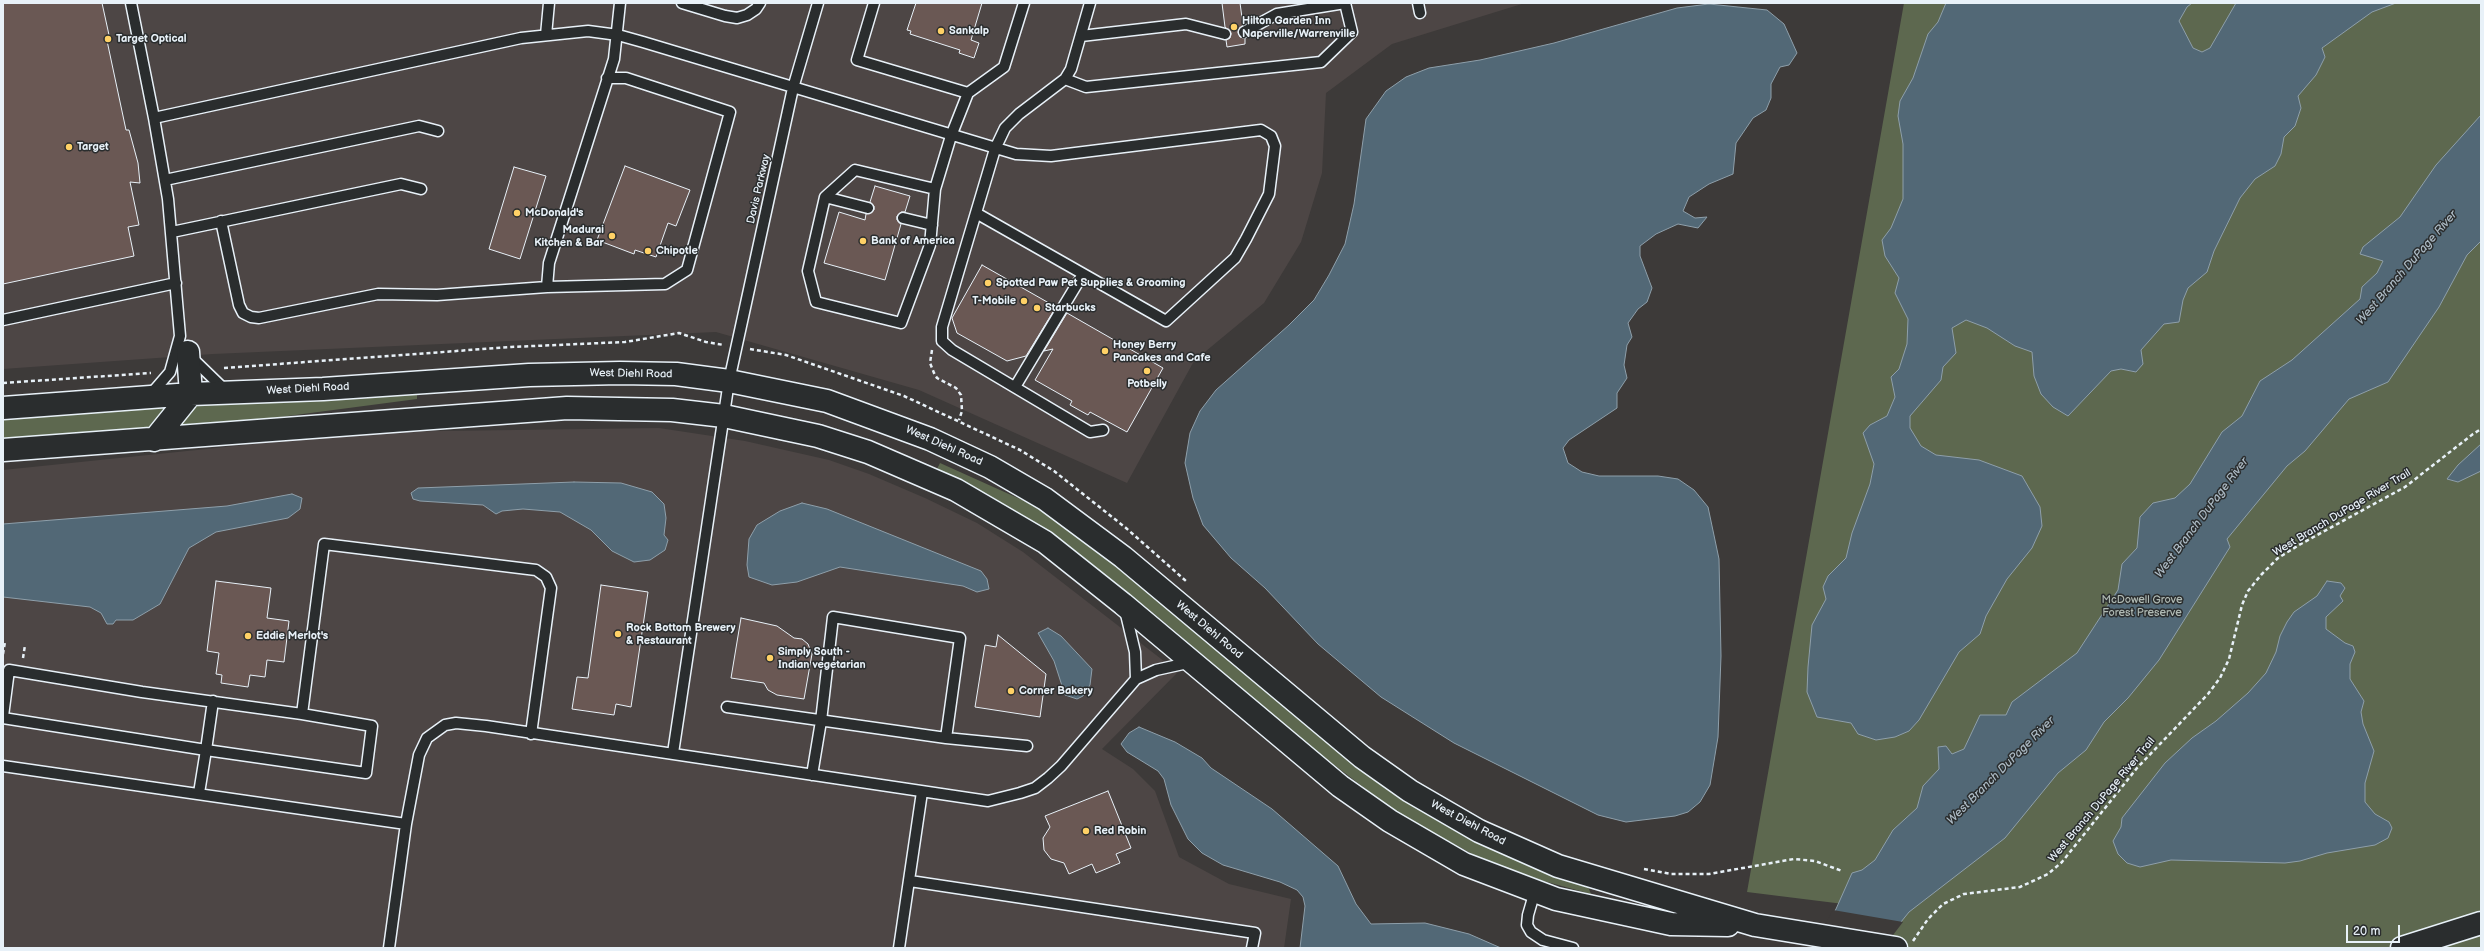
<!DOCTYPE html>
<html>
<head>
<meta charset="utf-8">
<style>
	body { margin:0 }
	#map { position:relative; width:2484px; height:951px; overflow:hidden; background:#3d3a39; font-family:"Balsamiq Sans",sans-serif }
	canvas { display:block }
	.frame { position:absolute; inset:0; border:4px solid #e8f1f8; pointer-events:none }
	.scale { position:absolute; left:2346px; top:925px; width:54px; height:18px; box-sizing:border-box; border:2px solid #e8f1f8; border-top:0; padding-left:5px; font-size:12px; line-height:14px; white-space:nowrap; color:#e8f1f8; -webkit-text-stroke:3px #2a2d2e; paint-order:stroke }
</style>
</head>
<body>
<div id="map">
<canvas width="2484" height="951"></canvas>
<div class="frame"></div>
<div class="scale">20 m</div>
</div>
<script>
const c = document.querySelector('canvas').getContext('2d');
c.lineJoin = 'round';
function paint(path, color) { c.fillStyle = color; c.fill(path, 'evenodd'); }
const poly = rows => new Path2D(rows.map(r => 'M' + r).join(''));
function stroke(path, color, width, dash) { c.strokeStyle = color; c.lineWidth = width; c.lineCap = dash ? 'butt' : 'round'; c.setLineDash(dash || []); c.stroke(path); }
function drawText(font, color, halo, rows, align = 'center') {
  c.font = font + ' "Balsamiq Sans",sans-serif'; c.lineWidth = 3; c.setLineDash([]); c.textBaseline = 'middle'; c.strokeStyle = halo; c.fillStyle = color; for (const [text, x, y, turn = 0] of rows) {
    c.save(); c.translate(x, y); c.rotate((+turn || 0) * Math.PI / 180); c.textAlign = isNaN(turn) ? turn : align; if (halo) c.strokeText(text, 0, 0); c.fillText(text, 0, 0); c.restore();
  }
}
const built = poly([
	[3,3,1525,3,1392,44,1326,93,1322,173,1301,242,1264,303,1194,361,1127,483,919,390,716,332,213,354,3,369],
	[659,428,745,441,829,460,869,474,925,498,977,523,1023,552,1178,672,1102,749,1133,769,1155,791,1179,857,1229,884,1291,899,1284,948,3,948,3,470,371,432]
]);
const green = poly([
	[1904,3,2481,3,2481,948,1880,948,1908,912,1747,892],
	[417,394,417,399,265,419,172,426,186,405],
	[164,407,152,428,3,439,3,420,40,415],
	[940,463,1040,508,1518,859,1588,887,1591,894,1540,880,1476,856,1397,813,1311,747,1158,617,1056,536,990,496,937,469]
]);
const water = poly([
	[1946,3,2192,3,2187,7,2179,21,2193,48,2202,52,2210,48,2236,3,2396,3,2372,12,2322,48,2325,57,2316,75,2298,96,2301,108,2295,126,2284,137,2281,154,2275,166,2255,179,2240,198,2214,251,2207,272,2188,288,2183,300,2179,322,2164,324,2141,350,2143,364,2136,372,2121,369,2111,371,2068,416,2053,407,2041,394,2034,376,2032,352,2015,346,1987,328,1966,320,1952,328,1956,353,1943,367,1941,380,1910,416,1910,428,1921,446,1936,455,1979,460,2022,476,2040,507,2042,526,2032,548,2007,579,1986,616,1980,634,1959,652,1919,720,1909,731,1895,737,1876,740,1858,734,1851,723,1817,717,1807,692,1808,667,1812,625,1826,599,1823,587,1828,576,1846,558,1852,533,1870,484,1874,464,1863,433,1870,425,1887,416,1895,397,1891,377,1899,369,1907,344,1908,319,1895,293,1899,278,1885,256,1882,240,1891,228,1903,199,1903,144,1898,116,1900,101,1913,78,1928,34,1938,22,1946,3],
	[1709,4,1767,10,1784,24,1797,53,1789,65,1780,67,1771,84,1771,98,1766,110,1753,118,1736,143,1733,174,1709,184,1689,197,1683,211,1695,218,1707,217,1698,228,1678,224,1656,234,1640,246,1640,256,1652,288,1647,302,1638,309,1628,323,1632,337,1627,345,1624,365,1627,378,1617,393,1617,408,1569,440,1563,448,1568,463,1582,472,1599,476,1658,476,1678,479,1694,490,1708,507,1719,559,1721,656,1718,737,1710,785,1700,802,1688,812,1675,816,1626,822,1598,815,1454,743,1381,697,1318,644,1265,588,1231,558,1203,525,1193,498,1185,463,1190,433,1200,411,1216,390,1289,325,1314,300,1329,275,1345,244,1354,204,1366,119,1386,91,1406,77,1429,68,1480,60,1554,43,1677,8,1709,4],
	[2481,115,2481,241,2467,255,2439,307,2388,382,2349,399,2305,451,2287,466,2227,539,2230,547,2159,660,2128,698,2104,722,2086,750,2058,773,2005,838,1909,912,1880,948,1814,948,1836,909,1852,873,1862,870,1875,860,1893,830,1917,808,1923,786,1939,769,1938,747,1946,746,1952,754,1964,749,1980,715,2006,715,2012,702,2077,653,2118,590,2122,564,2137,548,2140,517,2153,503,2175,498,2190,484,2222,432,2242,416,2260,381,2292,360,2360,299,2362,287,2377,273,2383,261,2360,254,2363,247,2400,217,2436,165,2481,115],
	[2481,444,2481,471,2458,482,2447,479,2458,465,2481,444],
	[574,482,621,483,652,492,664,504,666,518,664,535,668,540,665,550,650,560,634,562,612,551,591,530,560,512,523,509,502,511,496,514,483,505,420,501,413,499,411,493,418,488,574,482],
	[292,494,302,498,300,509,288,518,216,532,189,548,160,604,133,620,116,620,113,624,107,624,101,613,90,607,3,597,3,524,227,506,292,494],
	[802,503,827,509,981,571,987,579,989,589,977,592,963,586,840,567,797,582,772,585,749,577,747,565,749,539,757,525,780,511,802,503],
	[2327,581,2341,583,2345,588,2340,596,2343,601,2326,617,2326,629,2345,643,2353,646,2355,652,2350,664,2350,679,2364,701,2361,712,2363,724,2374,751,2365,783,2365,802,2375,814,2389,822,2392,828,2388,838,2375,845,2327,853,2300,861,2285,863,2171,860,2140,867,2127,863,2118,854,2113,841,2121,827,2122,818,2165,763,2192,738,2216,721,2248,693,2266,673,2276,652,2280,636,2287,622,2294,612,2317,596,2327,581],
	[1048,628,1061,636,1092,669,1090,685,1083,696,1077,699,1065,695,1054,661,1038,633,1048,628],
	[1139,727,1175,742,1202,758,1211,768,1272,809,1338,866,1356,904,1371,924,1425,923,1469,934,1501,948,1300,948,1305,906,1303,897,1297,890,1280,882,1223,865,1202,853,1188,839,1171,805,1164,779,1158,771,1127,752,1121,744,1129,733,1139,727]
]);
const pier = poly([
	[1833,910,1903,922,1883,948,1812,948]
]);
const building = poly([
	[3,3,102,3,109,35,106,36,126,130,129,130,138,163,140,183,130,182,139,225,128,227,134,256,3,284,3,3],
	[916,3,982,3,971,40,979,43,974,58,959,53,960,50,910,34,911,31,907,30,916,3],
	[1222,3,1240,3,1243,25,1238,32,1240,37,1245,38,1245,44,1227,47,1226,40,1230,38,1231,33,1225,27,1222,3],
	[625,166,690,190,676,226,668,223,656,257,635,250,634,254,597,240,625,166],
	[514,167,546,176,520,259,489,249,514,167],
	[875,186,910,196,905,212,901,212,897,216,897,220,901,224,885,280,824,263,839,212,865,220,866,214,874,210,874,206,870,202,875,186],
	[982,265,1056,307,1026,356,1007,361,957,333,952,318,982,265],
	[1067,313,1163,368,1127,432,1090,412,1088,415,1070,405,1072,401,1035,380,1053,349,1044,351,1067,313],
	[216,581,271,588,267,618,289,621,284,662,267,660,265,677,250,675,248,687,221,683,222,675,216,674,219,653,207,651,216,581],
	[601,585,648,592,631,707,616,704,614,715,572,709,577,677,588,678,601,585],
	[741,618,777,626,794,638,802,639,808,644,812,654,804,699,777,695,768,690,764,683,731,678,741,618],
	[998,635,1046,674,1040,717,975,707,985,645,996,647,998,635],
	[1108,791,1131,848,1116,854,1120,863,1096,873,1092,864,1069,874,1064,863,1051,859,1044,850,1043,838,1050,827,1045,816,1108,791]
]);
const path = poly([
	[750,349,786,355,904,396,1020,450,1054,471,1126,528,1186,581],
	[932,350,930,363,934,373,937,378,956,388,961,395,962,411,959,420],
	[224,368,511,347,625,342,679,333,706,342,724,345],
	[3,383,151,373],
	[3,654,5,642],
	[23,658,25,645],
	[1644,869,1671,874,1709,874,1794,859,1815,861,1842,871],
	[1913,941,1928,919,1943,904,1964,894,2020,887,2048,874,2062,862,2137,768,2208,694,2220,678,2229,659,2242,605,2248,591,2261,575,2278,558,2299,545,2405,487,2473,434,2481,429]
]);
const lane = poly([
	[131,3,154,118,168,199,180,336,170,372,151,394],
	[682,3,725,16,737,18,747,15,756,9,760,3],
	[874,3,857,60,968,93],
	[1090,3,1071,69,1065,79,1019,114,1005,128,995,149,942,327,942,341,952,350,1090,432,1103,430],
	[1418,3,1420,13],
	[546,35,549,3],
	[1081,36,1186,24,1225,34],
	[1065,79,1086,87,1321,62,1352,32,1345,3,1277,14,1244,32],
	[154,118,521,38,588,31,618,35,643,42,1016,154,1051,156,1261,130,1271,136,1275,146,1269,194,1246,239,1235,258,1166,321,976,213],
	[165,180,419,126,438,131],
	[935,189,855,170,825,197,808,271,816,302,901,323,930,245,935,189,951,136,968,93,1004,67,1024,3],
	[825,197,868,208],
	[903,218,932,225],
	[221,221,239,305,243,313,251,317,259,318,378,294,437,295,547,287,549,263,614,59,620,3],
	[172,232,401,184,421,189],
	[547,287,665,284,687,270,730,112,626,78,607,78],
	[3,320,176,283],
	[191,357,225,390],
	[1015,387,1083,274],
	[1125,610,1135,652,1136,679],
	[727,707,946,738],
	[3,716,9,670,142,692,302,714],
	[3,718,206,750,213,701],
	[673,753,729,381,793,88,818,3],
	[3,766,406,824],
	[812,775,821,721,833,617,960,638,946,738,1027,746],
	[199,793,206,750,366,773,372,726,302,714,324,544,536,570,546,577,551,588,531,734],
	[910,881,1255,933,1252,948],
	[1535,891,1528,915,1527,925,1531,932,1543,940,1573,948],
	[389,948,406,824,419,755,427,738,445,725,456,723,486,726,988,801,1020,793,1035,788,1048,778,1061,766,1136,679,1156,670,1192,662],
	[899,948,922,792]
]);
const secondary = poly([
	[3,408,191,394,323,389,529,375,620,373,676,374,729,381,827,401,930,439,990,467,1045,499,1123,557,1362,757,1410,791,1479,831,1558,866,1755,925,1896,948],
	[154,440,191,394,188,352],
	[3,450,567,408,672,410,724,416,818,436,868,452,956,490,1045,542,1123,604,1340,786,1390,821,1464,864,1556,899,1671,924,1728,925],
	[2402,948,2481,923]
]);
const markers = [
	[1234,27,4,"#ffd166"],
	[941,31,4,"#ffd166"],
	[108,39,4,"#ffd166"],
	[69,147,4,"#ffd166"],
	[517,213,4,"#ffd166"],
	[612,236,4,"#ffd166"],
	[863,241,4,"#ffd166"],
	[648,251,4,"#ffd166"],
	[988,283,4,"#ffd166"],
	[1024,301,4,"#ffd166"],
	[1037,308,4,"#ffd166"],
	[1105,351,4,"#ffd166"],
	[1147,371,4,"#ffd166"],
	[618,634,4,"#ffd166"],
	[248,636,4,"#ffd166"],
	[770,658,4,"#ffd166"],
	[1011,691,4,"#ffd166"],
	[1086,831,4,"#ffd166"]
];
const poiNames = [
	["Hilton Garden Inn",1242,21],
	["Naperville/Warrenville",1242,34],
	["Sankalp",949,31],
	["Target Optical",116,39],
	["Target",77,147],
	["McDonald's",525,213],
	["Madurai",604,230,"right"],
	["Kitchen & Bar",604,243,"right"],
	["Bank of America",871,241],
	["Chipotle",656,251],
	["Spotted Paw Pet Supplies & Grooming",996,283],
	["T-Mobile",1016,301,"right"],
	["Starbucks",1045,308],
	["Honey Berry",1113,345],
	["Pancakes and Cafe",1113,358],
	["Potbelly",1147,384,"center"],
	["Rock Bottom Brewery",626,628],
	["& Restaurant",626,641],
	["Eddie Merlot's",256,636],
	["Simply South -",778,652],
	["Indian vegetarian",778,665],
	["Corner Bakery",1019,691],
	["Red Robin",1094,831]
];
const streetNames = [
	["Davis Parkway",759,189,-77],
	["West Diehl Road",631,374,1],
	["West Diehl Road",308,389,-3],
	["West Diehl Road",944,446,24],
	["West Branch DuPage River Trail",2342,513,-31],
	["West Diehl Road",1209,630,40],
	["West Branch DuPage River Trail",2102,800,-50],
	["West Diehl Road",1468,823,28]
];
const parkNames = [
	["McDowell Grove",2142,600],
	["Forest Preserve",2142,613]
];
const waterNames = [
	["West Branch DuPage River",2407,268,-49],
	["West Branch DuPage River",2202,518,-53],
	["West Branch DuPage River",2001,771,-45]
];
paint(built, '#4d4645');
paint(green, '#5d684f');
paint(water, '#526876');
stroke(water, '#8e9faa', 1);
paint(pier, '#3d3a39');
paint(building, '#6a5854');
stroke(building, '#e8f1f8', 1);
stroke(lane, '#e8f1f8', 13);
stroke(secondary, '#e8f1f8', 25);
stroke(path, '#e8f1f8', 2.5, [4, 3]);
stroke(lane, '#2a2d2e', 10);
stroke(secondary, '#2a2d2e', 22);
for (const [x, y, r, color] of markers) { const dot = new Path2D(); dot.arc(x, y, r, 0, 2 * Math.PI); c.fillStyle = color; c.fill(dot); stroke(dot, '#2a2d2e', 1.5); }
drawText('bold 11px', '#e8f1f8', '#2a2d2e', poiNames, 'left');
drawText('11px', '#e8f1f8', '#2a2d2e', streetNames);
drawText('11px', '#b0bab4', '#2a2d2e', parkNames);
drawText('italic 12px', '#acbac4', '#2a2d2e', waterNames);
</script>
</body>
</html>
